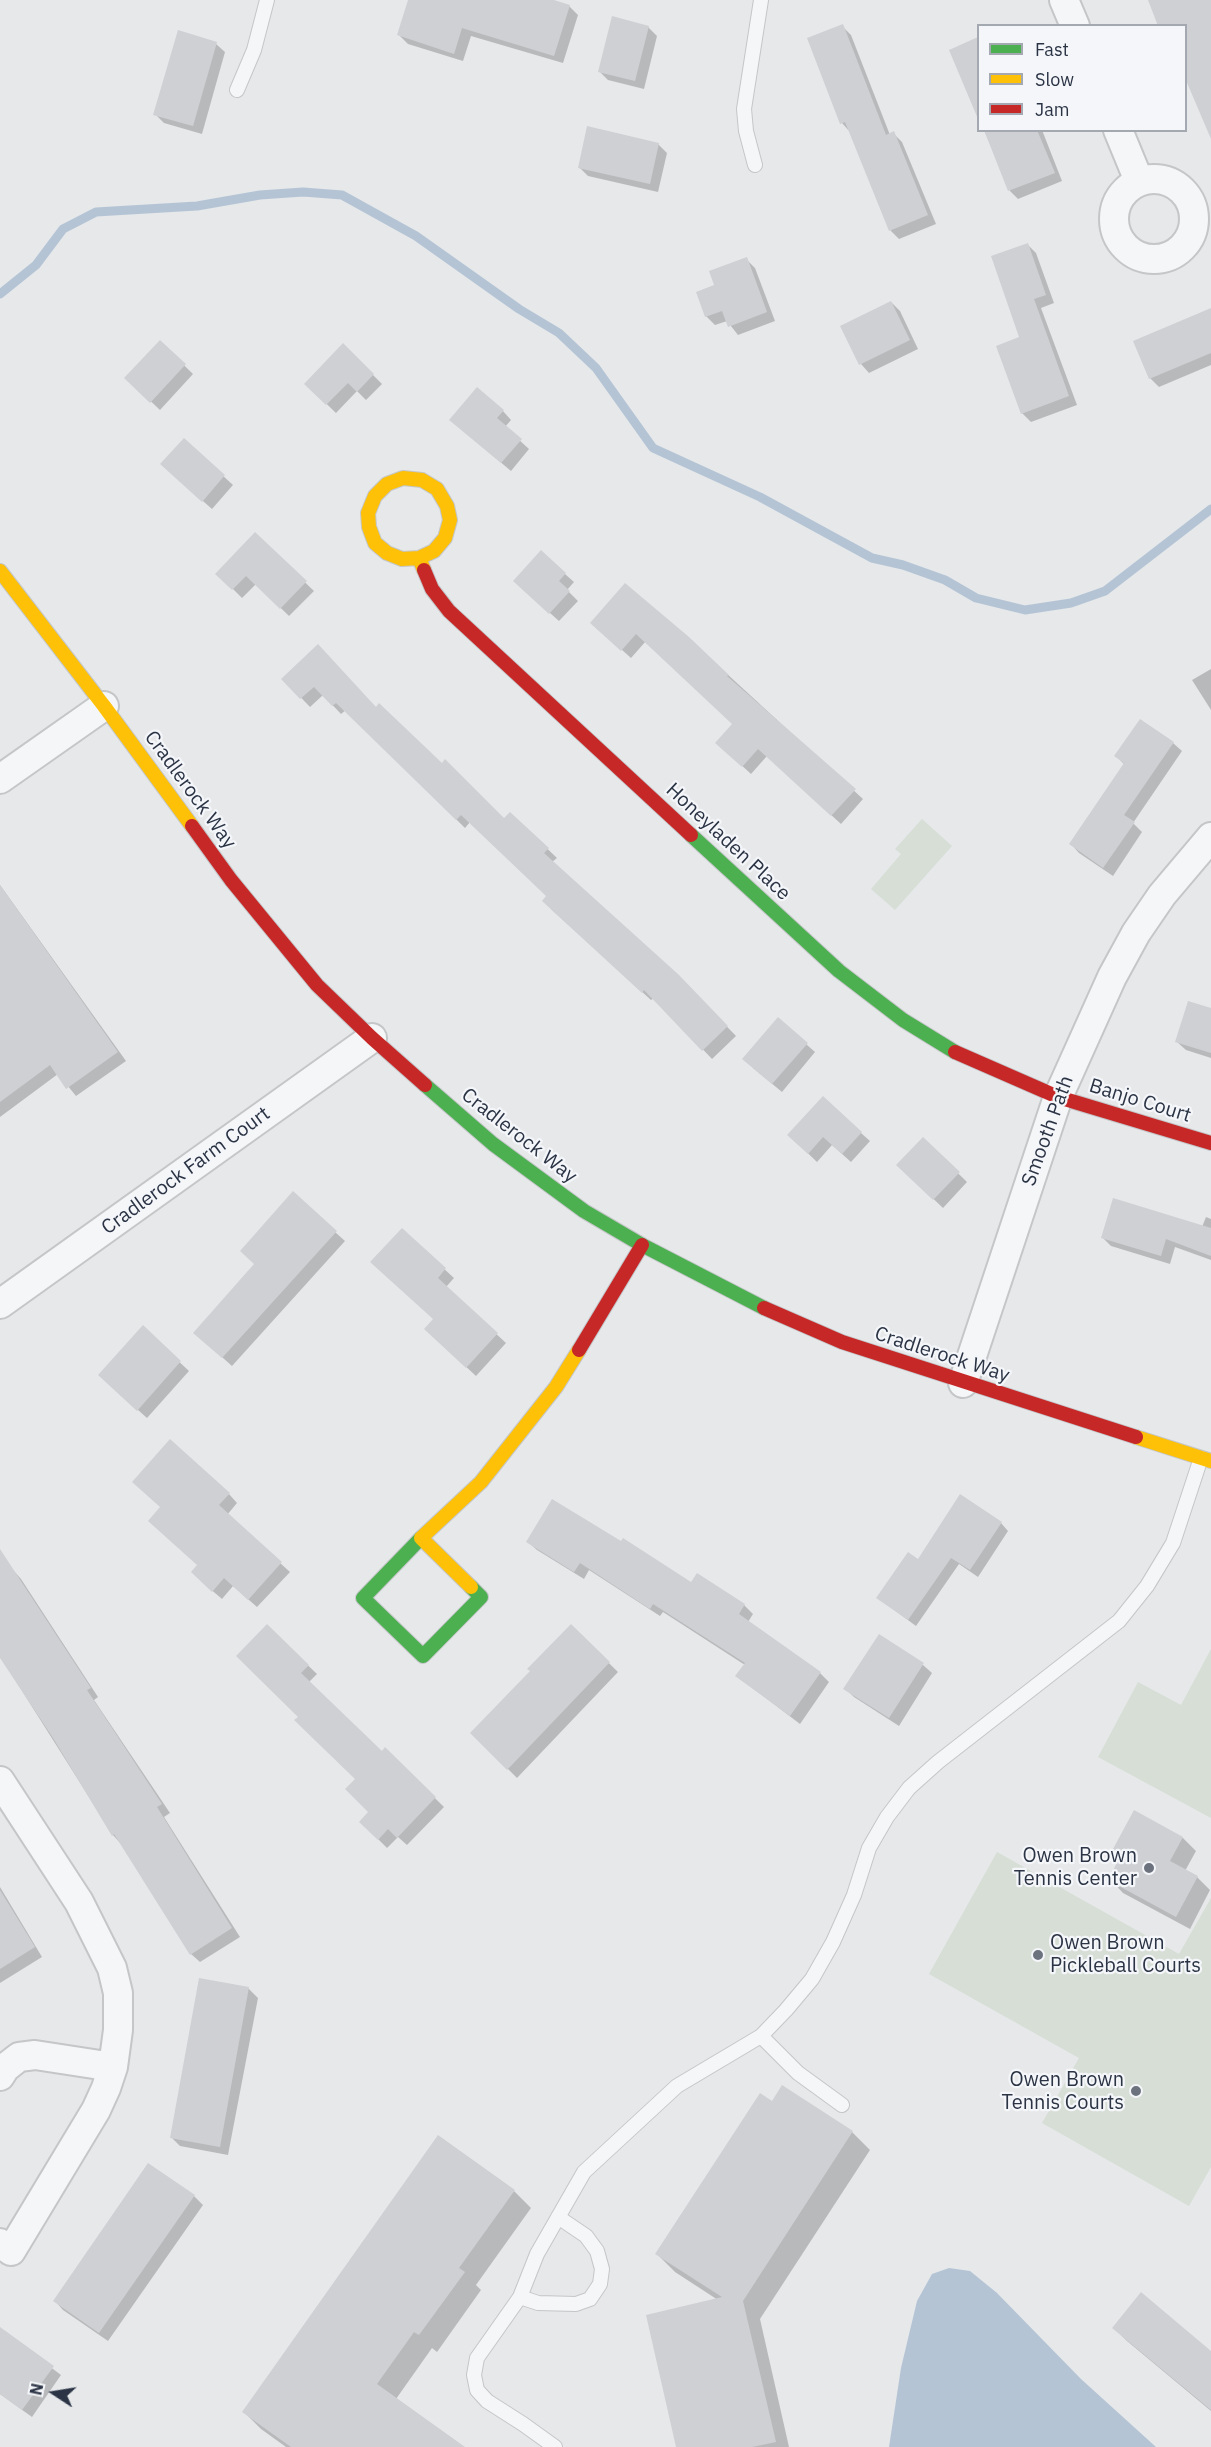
<!DOCTYPE html>
<html>
<head>
<meta charset="utf-8">
<style>
	body { margin:0 }
	#map { position:relative; width:1211px; height:2447px; overflow:hidden; background:#e6e8ea; font-family:"IBM Plex Sans",sans-serif }
	canvas { display:block }
	.legend { position:absolute; left:977px; top:24px; width:210px; height:108px; box-sizing:border-box; background:#f4f6f9; border:2px solid #a4a8b1; margin:0; padding:8px 10px; list-style:none; font-size:18px; color:#2b3445 }
	.legend li { display:flex; align-items:center; gap:12px; height:30px }
	.legend b { width:30px; border:2px solid #a4a8b1 }
	.north { position:absolute; left:24px; top:2363px; width:60px; height:60px; -webkit-text-stroke:4px #f4f6f9; paint-order:stroke; rotate:282deg; font-size:16px; font-weight:700; line-height:24px; text-align:center; color:#2b3445 }
	.north::after { content:''; display:block; margin:auto; width:21px; height:27px; background:#2b3445; clip-path:polygon(50% 0,100% 100%,50% 72%,0 100%) }
</style>
</head>
<body>
<div id="map">
<canvas width="1211" height="2447"></canvas>
<ul class="legend">
<li><b style="height:8px;background:#4caf50"></b>Fast</li>
<li><b style="height:8px;background:#ffc107"></b>Slow</li>
<li><b style="height:8px;background:#c62828"></b>Jam</li>
</ul>
<div class="north">N</div>
</div>
<script>
const c = document.querySelector('canvas').getContext('2d');
c.lineJoin = 'round';
function paint(path, color) { c.fillStyle = color; c.fill(path, 'evenodd'); }
const poly = rows => new Path2D(rows.map(r => 'M' + r).join(''));
function stroke(path, color, width, dash) { c.strokeStyle = color; c.lineWidth = width; c.lineCap = dash ? 'butt' : 'round'; c.setLineDash(dash || []); c.stroke(path); }
function drawText(font, color, halo, rows, align = 'center') {
  c.font = font + ' "IBM Plex Sans",sans-serif'; c.lineWidth = 4.5; c.setLineDash([]); c.textBaseline = 'middle'; c.strokeStyle = halo; c.fillStyle = color; for (const [text, x, y, turn = 0] of rows) {
    c.save(); c.translate(x, y); c.rotate((+turn || 0) * Math.PI / 180); c.textAlign = isNaN(turn) ? turn : align; if (halo) c.strokeText(text, 0, 0); c.fillText(text, 0, 0); c.restore();
  }
}
const green = poly([
	[922,819,952,846,895,910,871,889,901,854,895,849],
	[1211,1649,1211,1818,1098,1757,1138,1682,1181,1705],
	[997,1852,1179,1954,1211,1898,1211,2167,1189,2206,1042,2123,1079,2058,929,1974]
]);
const water = poly([
	[949,2268,970,2271,997,2293,1081,2379,1156,2447,889,2447,901,2368,917,2301,932,2274]
]);
const shadow = poly([
	[410,0,549,0,569,6,578,15,563,63,471,36,463,61,408,44,399,35],
	[842,26,851,35,890,135,893,133,902,142,936,224,899,239,891,231,850,132,842,123,809,39],
	[648,27,657,36,644,89,608,80,599,71],
	[978,39,978,117,951,51],
	[216,44,225,52,202,134,164,123,155,114],
	[984,130,1042,130,1062,181,1018,199,1010,191],
	[658,144,667,153,658,192,588,176,579,167],
	[1027,244,1036,253,1054,303,1041,308,1077,405,1031,422,1022,413,1021,338],
	[746,259,755,268,775,321,738,335,727,321,715,325,706,316,716,286],
	[891,302,900,311,918,349,869,373,861,364,842,327],
	[1211,310,1211,365,1159,387,1150,378],
	[160,342,193,374,160,410,126,378],
	[343,345,382,384,366,400,357,391,336,413,306,384],
	[503,411,511,420,505,427,529,449,511,471,460,428],
	[184,440,233,485,212,509,171,473],
	[255,534,314,591,289,616,256,584,242,598,218,574],
	[565,574,574,582,567,590,578,601,559,621,523,589],
	[592,623,688,638,863,799,841,824,767,756,751,774,726,751,734,724,646,641,631,658],
	[318,647,376,709,504,820,511,814,557,858,552,862,678,976,736,1036,712,1059,654,998,651,1000,552,910,548,896,470,822,465,828,346,710,341,714,323,695,310,707,283,679],
	[1211,669,1211,710,1192,680],
	[1173,743,1182,751,1133,823,1142,832,1113,876,1079,853,1071,844,1125,765,1116,756],
	[0,885,126,1061,76,1096,58,1074,0,1117],
	[1211,1010,1211,1058,1186,1050,1177,1042],
	[806,1044,815,1052,782,1092,753,1068],
	[861,1133,870,1141,851,1162,832,1145,817,1162,789,1135],
	[923,1139,967,1182,943,1208,898,1165],
	[293,1194,345,1241,232,1366,204,1341,256,1265],
	[1206,1217,1211,1219,1211,1260,1175,1247,1170,1264,1111,1246,1102,1237,1202,1227],
	[402,1230,454,1278,446,1287,506,1343,476,1376,435,1338,435,1320],
	[143,1328,189,1371,147,1418,109,1384],
	[229,1494,237,1503,227,1515,290,1572,257,1607,233,1586,222,1599,201,1581,199,1566,159,1530],
	[1001,1523,1008,1531,978,1577,959,1564,916,1626,878,1598,918,1561],
	[528,1542,622,1543,692,1584,744,1605,753,1614,748,1622,820,1673,829,1682,800,1724,737,1676,745,1665,663,1612,660,1616,589,1570,584,1579,537,1550],
	[13,1570,21,1579,98,1697,94,1700,170,1813,164,1817,240,1937,200,1962,191,1954,121,1844,113,1835,0,1656,0,1578],
	[267,1626,317,1674,309,1682,382,1753,385,1749,444,1807,407,1845,398,1837,387,1848,361,1822,370,1812,357,1779,300,1717],
	[571,1626,618,1672,517,1778,472,1733,532,1671],
	[879,1636,923,1665,932,1673,899,1726,854,1697,845,1688],
	[1183,1838,1196,1851,1185,1871,1197,1877,1210,1890,1190,1929,1123,1893,1110,1879,1122,1856,1115,1848],
	[0,1887,42,1957,0,1983],
	[201,1980,249,1989,258,1998,228,2155,180,2146,171,2137],
	[783,2088,852,2132,870,2150,760,2319,789,2447,678,2447,718,2300,675,2272,657,2254],
	[514,2191,531,2208,476,2285,481,2290,437,2352,432,2348,396,2399,462,2447,286,2447,261,2429,243,2411],
	[194,2196,203,2205,108,2341,63,2310,55,2301],
	[1114,2328,1211,2353,1211,2411,1127,2341],
	[0,2329,61,2375,32,2417,0,2394]
]);
const stream = poly([
	[0,294,36,265,63,229,96,212,197,206,260,195,303,192,342,195,416,236,519,309,559,333,596,368,653,448,760,497,872,558,903,565,945,580,976,598,1025,610,1071,603,1105,591,1211,509]
]);
const building = poly([
	[408,0,554,0,570,5,554,56,462,28,454,54,397,35],
	[1148,0,1211,0,1211,139,1185,78,1185,26,1158,26],
	[612,16,649,26,635,81,598,72],
	[843,24,886,135,894,131,928,215,889,231,845,122,840,124,807,38],
	[178,30,217,42,193,126,153,115],
	[978,37,978,119,949,50],
	[587,126,659,143,650,184,578,168],
	[984,130,1037,130,1055,173,1008,191],
	[1028,243,1046,295,1034,299,1069,396,1021,414,996,346,1019,337,991,256],
	[747,257,767,312,728,327,722,311,705,317,696,292,714,285,709,271],
	[891,301,910,340,859,365,840,326],
	[1211,308,1211,353,1149,379,1133,341],
	[160,340,186,364,150,403,124,378],
	[343,343,374,374,357,392,348,383,326,405,304,384],
	[477,387,504,410,497,418,522,439,501,463,449,420],
	[184,438,225,475,202,502,160,464],
	[255,532,307,581,280,609,246,576,232,590,215,574],
	[541,550,566,573,559,581,570,591,549,614,513,581],
	[625,583,689,637,729,675,727,676,856,789,831,816,758,749,742,767,715,743,732,724,636,634,621,651,590,623],
	[318,644,376,707,379,703,442,763,445,759,504,818,510,812,549,848,544,853,679,975,728,1026,702,1051,644,990,642,993,542,901,546,896,461,815,456,820,336,703,332,706,314,687,300,699,281,679],
	[1140,719,1174,742,1124,815,1135,822,1103,868,1069,844,1124,763,1114,756],
	[0,885,118,1052,66,1089,50,1065,0,1102],
	[1188,1001,1211,1008,1211,1053,1175,1042],
	[778,1017,808,1043,772,1084,742,1059],
	[823,1096,862,1132,842,1154,823,1137,808,1154,787,1135],
	[923,1137,960,1172,933,1200,896,1165],
	[293,1191,337,1231,222,1358,193,1333,254,1264,240,1251],
	[1113,1198,1211,1228,1211,1256,1166,1239,1161,1256,1101,1238],
	[402,1228,446,1268,438,1278,498,1333,466,1368,424,1329,433,1319,370,1262],
	[143,1325,181,1361,137,1411,98,1375],
	[170,1439,230,1493,219,1505,282,1562,248,1600,224,1578,212,1592,191,1572,197,1565,148,1521,160,1507,132,1482],
	[960,1494,1002,1522,970,1570,951,1558,908,1620,876,1598,908,1552,918,1559],
	[552,1499,621,1541,623,1538,691,1582,697,1573,745,1604,739,1614,821,1672,790,1716,735,1676,745,1663,653,1604,650,1609,580,1563,574,1572,526,1542],
	[0,1549,91,1688,87,1690,162,1804,157,1807,232,1928,190,1955,114,1834,112,1836,53,1738,0,1658],
	[267,1624,309,1665,301,1673,382,1751,385,1747,436,1797,397,1838,388,1829,378,1840,359,1822,368,1812,345,1789,355,1779,294,1720,298,1717,236,1656],
	[571,1624,610,1662,507,1770,470,1733,530,1671,527,1669],
	[879,1634,924,1663,889,1718,843,1689],
	[1134,1810,1183,1837,1170,1861,1198,1876,1176,1917,1108,1880,1122,1853,1113,1849],
	[0,1890,35,1947,0,1969],
	[199,1978,249,1987,220,2147,170,2138],
	[782,2085,853,2131,743,2301,776,2442,752,2447,676,2447,646,2315,722,2297,655,2254,760,2093,772,2101],
	[438,2135,515,2190,459,2268,465,2272,419,2335,414,2332,377,2384,465,2447,291,2447,242,2412],
	[148,2163,195,2195,99,2333,53,2301],
	[1141,2292,1211,2351,1211,2410,1112,2328],
	[0,2327,54,2366,22,2410,0,2394]
]);
const lane = poly([
	[237,90,254,50,267,0],
	[755,165,746,131,744,109,761,0],
	[761,2036,798,2073,842,2105],
	[520,2297,538,2303,576,2304,590,2299,600,2284,602,2269,597,2251,586,2236,558,2217],
	[555,2447,523,2424,487,2401,477,2390,474,2375,477,2358,520,2297,537,2254,584,2172,677,2086,761,2036,786,2010,812,1979,833,1942,854,1895,869,1848,887,1817,909,1788,938,1762,1119,1621,1147,1586,1173,1543,1201,1458]
]);
const street = poly([
	[1064,0,1075,26],
	[1118,130,1139,181],
	'1114 219a40 40 0 1 1 80 0a40 40 0 1 1-80 0Z',
	[0,779,104,706],
	[0,1304,372,1038],
	[963,1383,1058,1097,1112,977,1136,933,1162,895,1211,837],
	[0,1781,79,1902,112,1968,118,1993,118,2030,113,2067,106,2088,96,2110,11,2251,0,2243],
	[0,2076,5,2068,19,2057,35,2055,113,2067]
]);
const fast = poly([
	[691,835,839,971,903,1020,955,1052],
	[425,1085,493,1144,584,1211,642,1245,764,1308],
	[421,1538,363,1598,423,1656,481,1597,471,1587]
]);
const slow = poly([
	[419,558,434,551,445,538,450,520,447,506,437,489,422,480,403,478,387,484,375,496,368,513,369,527,375,543,387,553,402,559,419,558,424,570],
	[0,571,104,706,192,826],
	[1136,1437,1211,1461],
	[471,1587,421,1538,481,1482,556,1387,579,1350]
]);
const jam = poly([
	[424,570,432,589,449,611,691,835],
	[192,826,231,880,317,985,372,1038,425,1085],
	[955,1052,1058,1097,1211,1143],
	[764,1308,842,1342,1136,1437],
	[579,1350,642,1245]
]);
const markers = [
	[1149,1868,6,"#6c737f"],
	[1038,1955,6,"#6c737f"],
	[1136,2091,6,"#6c737f"]
];
const streetNames = [
	["Cradlerock Way",190,790,54],
	["Honeyladen Place",728,842,43],
	["Banjo Court",1140,1101,17],
	["Smooth Path",1048,1131,-70],
	["Cradlerock Way",519,1136,38],
	["Cradlerock Farm Court",186,1171,-36],
	["Cradlerock Way",942,1355,18]
];
const poiNames = [
	["Owen Brown",1137,1856],
	["Tennis Center",1137,1879],
	["Owen Brown",1050,1943,"left"],
	["Pickleball Courts",1050,1966,"left"],
	["Owen Brown",1124,2080],
	["Tennis Courts",1124,2103]
];
paint(green, '#d6ded6');
paint(water, '#b4c4d5');
paint(shadow, '#0003');
stroke(stream, '#b4c4d5', 9);
paint(building, '#ced0d3');
stroke(lane, '#c4c6c8', 16);
stroke(street, '#c4c6c8', 32);
stroke(fast, '#c4c6c8', 16);
stroke(slow, '#c4c6c8', 16);
stroke(jam, '#c4c6c8', 16);
stroke(lane, '#f5f6f7', 14);
stroke(street, '#f5f6f7', 28);
stroke(fast, '#4caf50', 14);
stroke(slow, '#ffc107', 14);
stroke(jam, '#c62828', 14);
for (const [x, y, r, color] of markers) { const dot = new Path2D(); dot.arc(x, y, r, 0, 2 * Math.PI); c.fillStyle = color; c.fill(dot); stroke(dot, '#f4f6f9', 2); }
drawText('20px', '#2b3445', '#f4f6f9', streetNames);
drawText('20px', '#2b3445', '#f4f6f9', poiNames, 'right');
</script>
</body>
</html>
